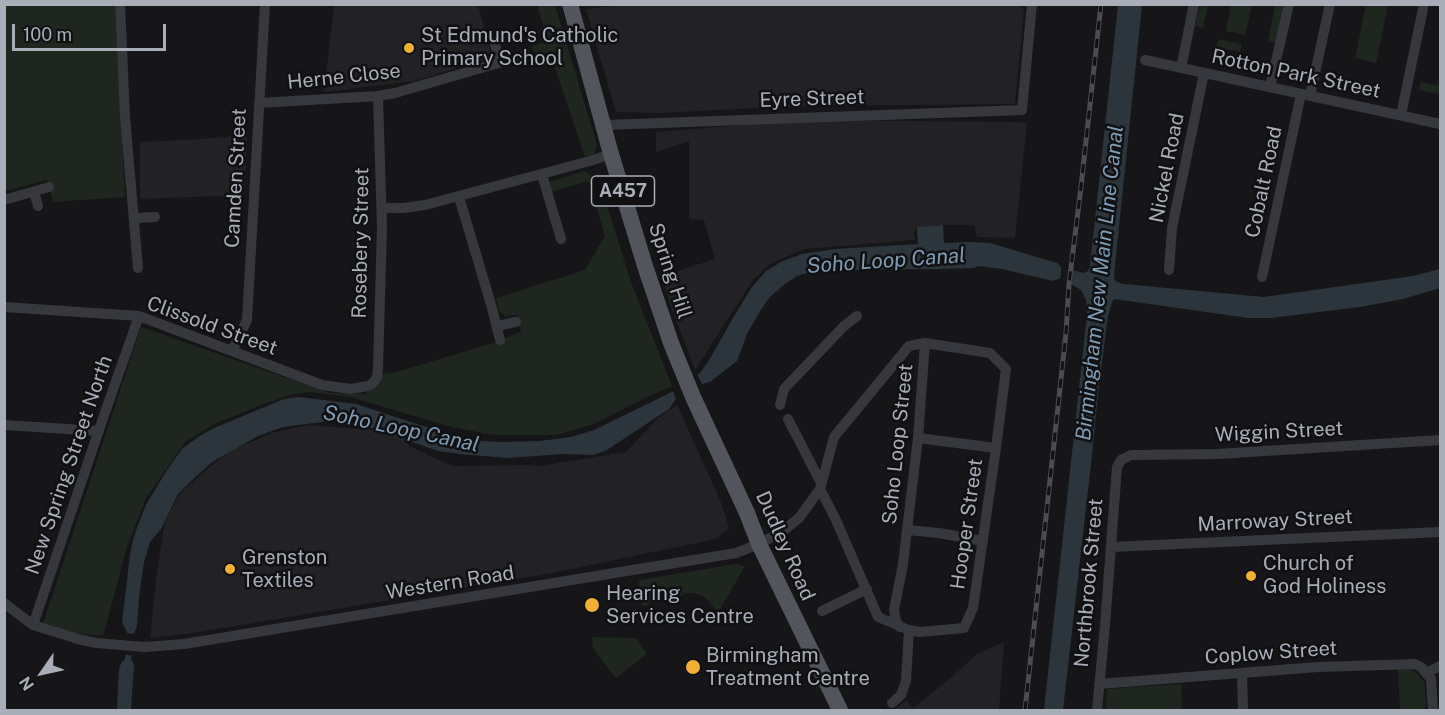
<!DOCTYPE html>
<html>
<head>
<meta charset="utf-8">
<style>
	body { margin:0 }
	#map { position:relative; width:1445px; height:715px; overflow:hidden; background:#161618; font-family:"Public Sans",sans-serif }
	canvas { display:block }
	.frame { position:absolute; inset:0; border:6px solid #a8adb8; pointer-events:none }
	.north { position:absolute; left:12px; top:643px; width:60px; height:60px; -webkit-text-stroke:4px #111113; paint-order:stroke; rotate:236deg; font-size:16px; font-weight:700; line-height:24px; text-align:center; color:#a8adb8 }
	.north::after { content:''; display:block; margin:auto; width:21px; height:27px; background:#a8adb8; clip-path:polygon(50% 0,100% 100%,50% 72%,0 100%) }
	.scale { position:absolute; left:12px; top:24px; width:154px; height:27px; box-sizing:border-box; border:3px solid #a8adb8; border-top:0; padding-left:8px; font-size:18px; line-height:21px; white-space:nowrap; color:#a8adb8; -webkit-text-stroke:4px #111113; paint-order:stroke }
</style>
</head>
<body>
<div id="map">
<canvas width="1445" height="715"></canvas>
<div class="frame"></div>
<div class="north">N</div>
<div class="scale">100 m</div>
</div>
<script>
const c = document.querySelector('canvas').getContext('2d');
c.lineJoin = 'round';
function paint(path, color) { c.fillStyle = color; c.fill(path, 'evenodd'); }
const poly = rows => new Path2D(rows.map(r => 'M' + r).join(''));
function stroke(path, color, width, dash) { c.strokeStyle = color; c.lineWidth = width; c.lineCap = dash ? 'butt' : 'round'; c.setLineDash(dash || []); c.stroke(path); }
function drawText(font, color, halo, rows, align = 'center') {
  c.font = font + ' "Public Sans",sans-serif'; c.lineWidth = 5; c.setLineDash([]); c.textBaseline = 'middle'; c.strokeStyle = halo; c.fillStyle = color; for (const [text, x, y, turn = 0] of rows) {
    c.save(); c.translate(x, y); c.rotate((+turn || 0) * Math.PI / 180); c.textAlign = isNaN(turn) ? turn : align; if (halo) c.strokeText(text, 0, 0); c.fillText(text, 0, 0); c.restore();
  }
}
const built = poly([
	[629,4,1019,5,1024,10,1015,104,798,106,659,113,616,112,586,9],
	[334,5,478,5,491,53,485,60,414,81,324,92],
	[806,120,1016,122,1027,123,1015,238,977,237,974,225,943,225,917,227,914,232,915,240,804,249,770,264,753,280,695,370,671,307,662,276,715,259,704,220,689,219,689,141,656,152,656,132],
	[247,135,244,195,140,199,140,142,201,139],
	[678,404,679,409,721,502,729,528,716,539,547,574,187,634,150,638,157,572,165,522,180,493,207,469,233,449,275,432,309,425,373,430,406,439,409,446,452,466,529,465,539,466,626,452,658,418],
	[1004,642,999,710,894,710,906,700,913,708,946,682,977,654]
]);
const green = poly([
	[4,5,115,5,125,197,53,202,47,180,5,191],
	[537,5,555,5,597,145,594,154,585,157,552,59,537,62,532,46,548,41],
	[1200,5,1208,5,1203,28,1195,26],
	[1231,5,1252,5,1245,35,1226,31],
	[1275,5,1284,5,1276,43,1268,41],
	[1366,5,1388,5,1376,63,1355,58],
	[1219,39,1242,44,1240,52,1216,47],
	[1421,82,1440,86,1440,94,1419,90],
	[585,171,600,183,631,282,672,386,651,395,594,424,556,435,493,435,452,427,350,397,309,392,289,395,259,406,214,424,186,441,146,498,127,547,103,636,75,633,43,624,141,327,330,393,364,394,373,387,382,374,397,372,493,343,521,332,517,315,505,316,499,311,496,298,585,270,605,236,589,181,551,192,549,182],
	[736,564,745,566,718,613,706,598,694,593,685,593,673,599,668,595,660,596,647,605,643,606,641,604,639,580],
	[592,637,636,638,647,654,616,678,595,651,593,646],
	[1398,669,1409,669,1416,672,1424,682,1426,702,1425,710,1400,710],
	[1181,684,1182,710,1106,710,1107,689]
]);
const water = poly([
	[1118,5,1142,5,1114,275,1114,279,1117,282,1124,284,1264,297,1413,276,1440,269,1440,288,1403,299,1360,307,1271,318,1248,318,1114,299,1112,302,1108,316,1099,385,1092,455,1063,710,1044,710,1087,315,1086,300,1081,290,1061,278,1053,281,1002,269,978,266,974,268,937,269,831,270,811,272,797,276,785,284,770,297,762,308,747,334,737,361,710,382,702,384,676,399,669,409,607,450,594,455,562,454,508,458,460,454,438,451,375,429,352,424,330,421,283,427,258,436,212,462,190,482,178,494,161,529,150,542,144,562,139,597,137,626,134,633,131,659,134,664,131,710,117,710,119,670,121,663,125,659,127,632,122,622,130,555,133,540,138,525,146,505,167,470,182,449,198,437,214,428,284,399,299,397,356,404,438,431,480,441,503,442,540,441,571,437,594,430,674,391,700,373,711,357,733,318,752,287,766,271,783,261,802,254,835,249,918,244,917,227,943,225,944,243,970,242,990,243,1057,263,1062,268,1084,273,1088,271,1090,266]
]);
const pier = poly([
	[1062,264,1074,267,1071,285,1060,281],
	[696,372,703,386,677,402,672,389],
	[124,633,137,634,134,656,122,654]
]);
const street = poly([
	[120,4,125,116,138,268],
	[495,45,501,61],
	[1145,60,1440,124],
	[1181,68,1194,4],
	[1270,87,1289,4],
	[1310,96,1330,4],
	[259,103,378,96,395,93,526,55],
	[1401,115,1424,4],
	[604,125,1022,110,1032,4],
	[542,175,561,239],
	[34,192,38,206],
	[459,197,492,308,500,340],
	[4,200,49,187],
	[382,208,404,208,425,205,590,161,611,154],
	[135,218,155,217],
	[1169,270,1172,228,1204,73],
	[1262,277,1301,94],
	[4,307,139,316,322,385,351,389,368,386,373,383,377,377,378,368,382,227,378,96],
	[497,326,516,322],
	[232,351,247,320,265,4],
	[780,405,784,389,844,326,857,316],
	[788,419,821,483],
	[4,425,99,431],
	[918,438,996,448],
	[907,530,939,533,983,541],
	[1111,547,1440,532],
	[4,603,33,625,78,639,96,643,145,647,184,644,736,553,759,544,783,531,799,518,820,489,834,437,909,346,925,343,990,353,1006,369,996,448,973,608,964,628,920,632,909,630,878,617,836,520,820,489],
	[822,611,867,589],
	[33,625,102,421,139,316],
	[900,627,896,621,894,610,903,564,907,530,918,438,925,343],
	[1242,673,1243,710],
	[1426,673,1440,666],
	[1099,684,1318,667,1415,664,1421,667,1431,679,1433,710],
	[892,703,901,695,906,681,909,630],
	[1097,710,1105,625,1117,467,1121,460,1131,455,1217,454,1440,440]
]);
const primary = poly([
	[570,4,611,154,645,266,671,343,693,397,747,513,759,544,840,710]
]);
const rail = poly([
	[1025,710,1066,333,1069,284,1081,187,1101,4]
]);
const markers = [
	[409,48,6,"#f2b134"],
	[230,569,6,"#f2b134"],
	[1251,576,6,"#f2b134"],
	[592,605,8,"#f2b134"],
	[693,667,8,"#f2b134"]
];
const shields = [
	[623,191,63]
];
const shieldNames = [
	["A457",623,191]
];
const poiNames = [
	["St Edmund's Catholic",421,36],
	["Primary School",421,59],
	["Grenston",242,558],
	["Textiles",242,581],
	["Church of",1263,564],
	["God Holiness",1263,587],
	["Hearing",606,594],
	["Services Centre",606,617],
	["Birmingham",706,656],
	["Treatment Centre",706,679]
];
const streetNames = [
	["Rotton Park Street",1296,74,12],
	["Herne Close",344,77,-6],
	["Eyre Street",812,99,-2],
	["Nickel Road",1167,168,-79],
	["Camden Street",236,178,-87],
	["Cobalt Road",1264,182,-78],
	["Rosebery Street",361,243,-89],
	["Spring Hill",670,271,72],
	["Clissold Street",212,326,20],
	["Wiggin Street",1279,432,-3],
	["Soho Loop Street",898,444,-84],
	["New Spring Street North",69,465,-71],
	["Marroway Street",1275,521,-3],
	["Hooper Street",967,524,-82],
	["Dudley Road",785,546,66],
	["Western Road",450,583,-9],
	["Northbrook Street",1089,583,-85],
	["Coplow Street",1271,653,-4]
];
const waterNames = [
	["Soho Loop Canal",886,261,-4],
	["Birmingham New Main Line Canal",1100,283,-84],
	["Soho Loop Canal",401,429,12]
];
paint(built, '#222225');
paint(green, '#1e261f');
paint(water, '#2c353c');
paint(pier, '#161618');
stroke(street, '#37383d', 10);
stroke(primary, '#53555c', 16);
stroke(rail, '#4a4c52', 5);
stroke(rail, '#111113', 3, [9]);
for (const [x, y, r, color] of markers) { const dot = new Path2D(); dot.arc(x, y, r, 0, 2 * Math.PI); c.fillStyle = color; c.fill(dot); stroke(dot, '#111113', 2); }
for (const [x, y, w] of shields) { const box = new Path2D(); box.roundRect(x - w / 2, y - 15, w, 30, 4.5); c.fillStyle = '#111113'; c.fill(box); stroke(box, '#a8adb8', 1.5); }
drawText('bold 18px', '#a8adb8', null, shieldNames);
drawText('20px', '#a8adb8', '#111113', poiNames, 'left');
drawText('20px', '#a8adb8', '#111113', streetNames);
drawText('italic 21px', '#7f9bb3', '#111113', waterNames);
</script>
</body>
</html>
